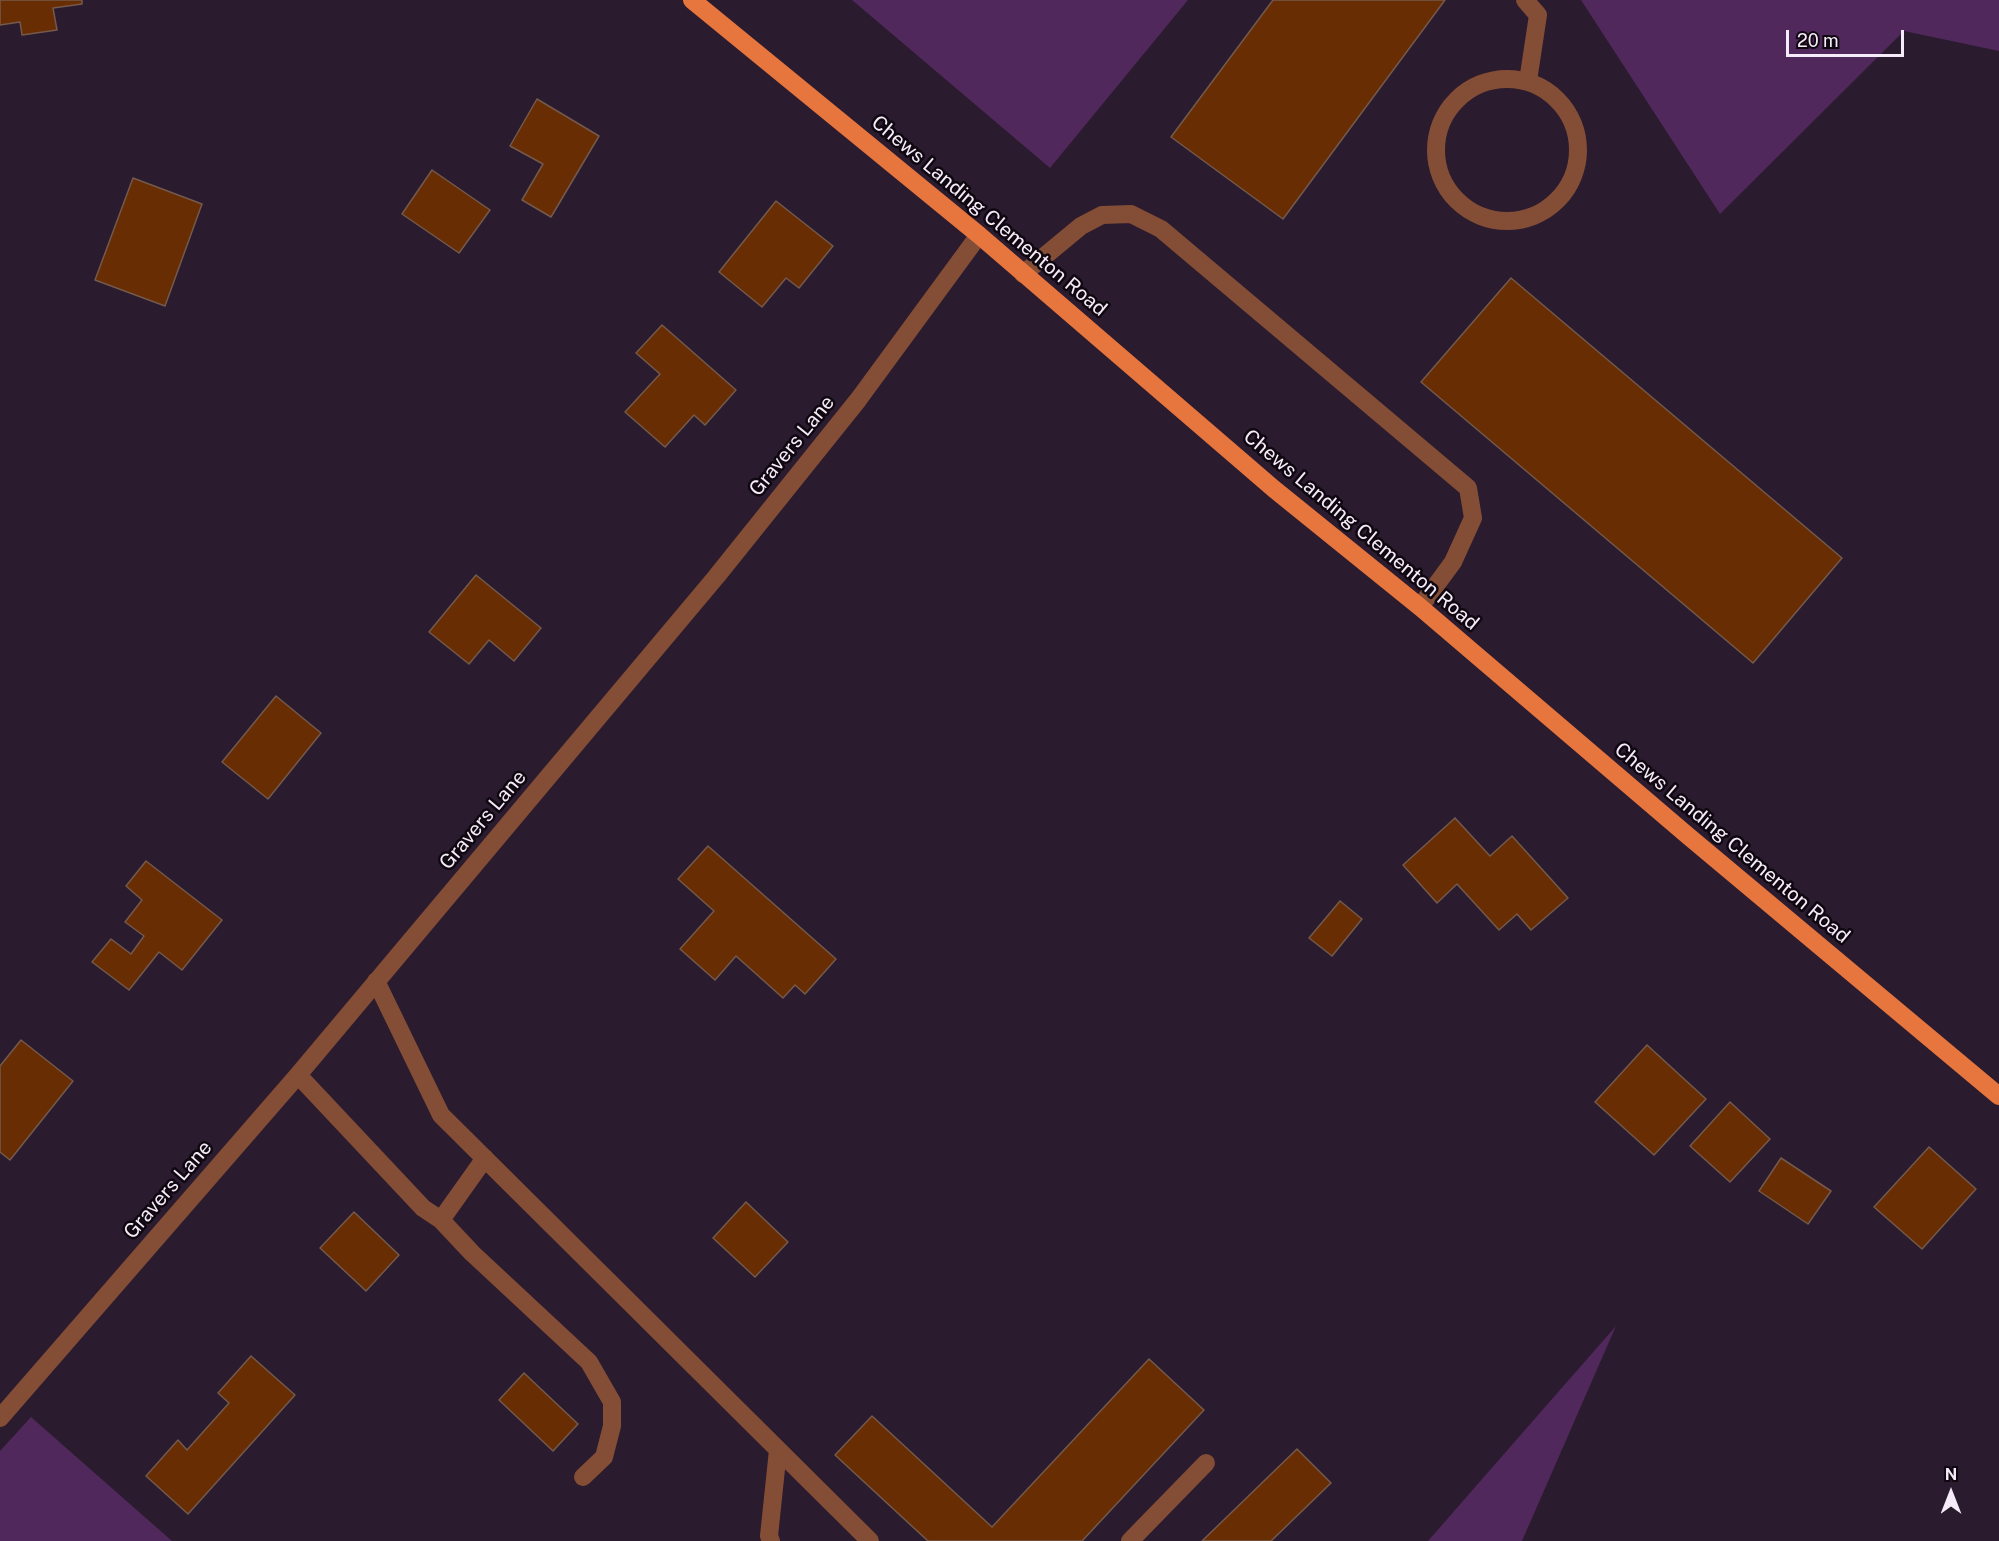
<!DOCTYPE html>
<html>
<head>
<meta charset="utf-8">
<style>
	body { margin:0 }
	#map { position:relative; width:1999px; height:1541px; overflow:hidden; background:#2a1b2e; font-family:"Public Sans",sans-serif }
	canvas { display:block }
	.north { position:absolute; left:1921px; top:1463px; width:60px; height:60px; -webkit-text-stroke:4px #0f0811; paint-order:stroke; rotate:0deg; font-size:16px; font-weight:700; line-height:24px; text-align:center; color:#f6ecf9 }
	.north::after { content:''; display:block; margin:auto; width:21px; height:27px; background:#f6ecf9; clip-path:polygon(50% 0,100% 100%,50% 72%,0 100%) }
	.scale { position:absolute; left:1786px; top:30px; width:118px; height:27px; box-sizing:border-box; border:3px solid #f6ecf9; border-top:0; padding-left:8px; font-size:18px; line-height:21px; white-space:nowrap; color:#f6ecf9; -webkit-text-stroke:4px #0f0811; paint-order:stroke }
</style>
</head>
<body>
<div id="map">
<canvas width="1999" height="1541"></canvas>
<div class="north">N</div>
<div class="scale">20 m</div>
</div>
<script>
const c = document.querySelector('canvas').getContext('2d');
c.lineJoin = 'round';
function paint(path, color) { c.fillStyle = color; c.fill(path, 'evenodd'); }
const poly = rows => new Path2D(rows.map(r => 'M' + r).join(''));
function stroke(path, color, width, dash) { c.strokeStyle = color; c.lineWidth = width; c.lineCap = dash ? 'butt' : 'round'; c.setLineDash(dash || []); c.stroke(path); }
function drawText(font, color, halo, rows, align = 'center') {
  c.font = font + ' "Public Sans",sans-serif'; c.lineWidth = 5; c.setLineDash([]); c.textBaseline = 'middle'; c.strokeStyle = halo; c.fillStyle = color; for (const [text, x, y, turn = 0] of rows) {
    c.save(); c.translate(x, y); c.rotate((+turn || 0) * Math.PI / 180); c.textAlign = isNaN(turn) ? turn : align; if (halo) c.strokeText(text, 0, 0); c.fillText(text, 0, 0); c.restore();
  }
}
const green = poly([
	[852,0,1188,0,1050,168],
	[1581,0,1999,0,1999,51,1904,31,1720,214],
	[1616,1326,1522,1541,1428,1541,1538,1415],
	[31,1417,172,1541,0,1541,0,1451]
]);
const building = poly([
	[0,0,82,0,82,4,53,8,57,30,22,35,20,22,0,25,0,0],
	[1273,0,1445,0,1283,219,1171,137,1273,0],
	[537,99,599,136,551,217,522,200,543,164,510,146,537,99],
	[432,170,490,210,459,253,402,214,432,170],
	[133,178,202,204,165,306,95,280,133,178],
	[776,201,833,246,799,288,786,278,762,307,719,272,776,201],
	[1511,278,1842,558,1753,663,1421,382,1511,278],
	[662,325,736,390,705,425,694,415,665,447,625,412,660,374,636,353,662,325],
	[476,575,541,628,514,661,489,640,469,664,429,632,476,575],
	[276,696,321,733,268,799,222,762,276,696],
	[1455,818,1490,856,1512,836,1568,898,1531,930,1517,914,1499,930,1457,884,1437,903,1403,865,1455,818],
	[708,846,836,959,805,994,795,985,783,998,736,956,715,980,680,949,714,911,678,879,708,846],
	[146,861,222,920,182,970,159,952,129,990,92,962,111,939,131,954,144,936,125,922,142,900,126,886,146,861],
	[1340,901,1362,919,1332,956,1309,938,1340,901],
	[21,1040,73,1081,10,1160,0,1152,0,1066,21,1040],
	[1647,1045,1706,1099,1654,1155,1595,1102,1647,1045],
	[1730,1102,1770,1139,1730,1182,1690,1146,1730,1102],
	[1929,1147,1976,1189,1922,1249,1874,1207,1929,1147],
	[1781,1158,1831,1191,1808,1224,1759,1191,1781,1158],
	[746,1202,788,1242,755,1277,713,1238,746,1202],
	[354,1212,399,1255,366,1291,320,1248,354,1212],
	[251,1356,295,1395,188,1514,146,1476,178,1440,187,1450,229,1403,218,1393,251,1356],
	[1149,1359,1204,1410,1082,1541,928,1541,835,1455,872,1416,992,1527,1149,1359],
	[524,1373,578,1424,553,1451,499,1400,524,1373],
	[1297,1449,1331,1483,1271,1541,1202,1541,1297,1449]
]);
const minor = poly([
	[1525,0,1538,15,1528,81],
	'1436 150a71 71 0 1 1 142 0a71 71 0 1 1-142 0Z',
	[1023,274,1081,226,1102,215,1131,214,1161,229,1468,488,1473,518,1453,562,1420,607],
	[376,981,441,1115,870,1541],
	[298,1075,423,1208,441,1220,485,1158],
	[441,1220,472,1253,589,1362,612,1402,612,1426,604,1457,583,1477],
	[0,1418,298,1075,716,577,858,400,979,235],
	[771,1541,769,1536,778,1450],
	[1130,1541,1206,1463]
]);
const major = poly([
	[692,0,979,235,1274,489,1420,607,1687,835,1999,1096]
]);
const streetNames = [
	["Chews Landing Clementon Road",989,216,40],
	["Gravers Lane",792,446,-51],
	["Chews Landing Clementon Road",1361,530,40],
	["Gravers Lane",483,820,-50],
	["Chews Landing Clementon Road",1732,843,40],
	["Gravers Lane",168,1190,-49]
];
paint(green, '#50285b');
paint(building, '#692d03');
stroke(building, '#745a4c', 1.5);
stroke(minor, '#844d35', 18);
stroke(major, '#e6753e', 18);
drawText('20px', '#f6ecf9', '#0f0811', streetNames);
</script>
</body>
</html>
